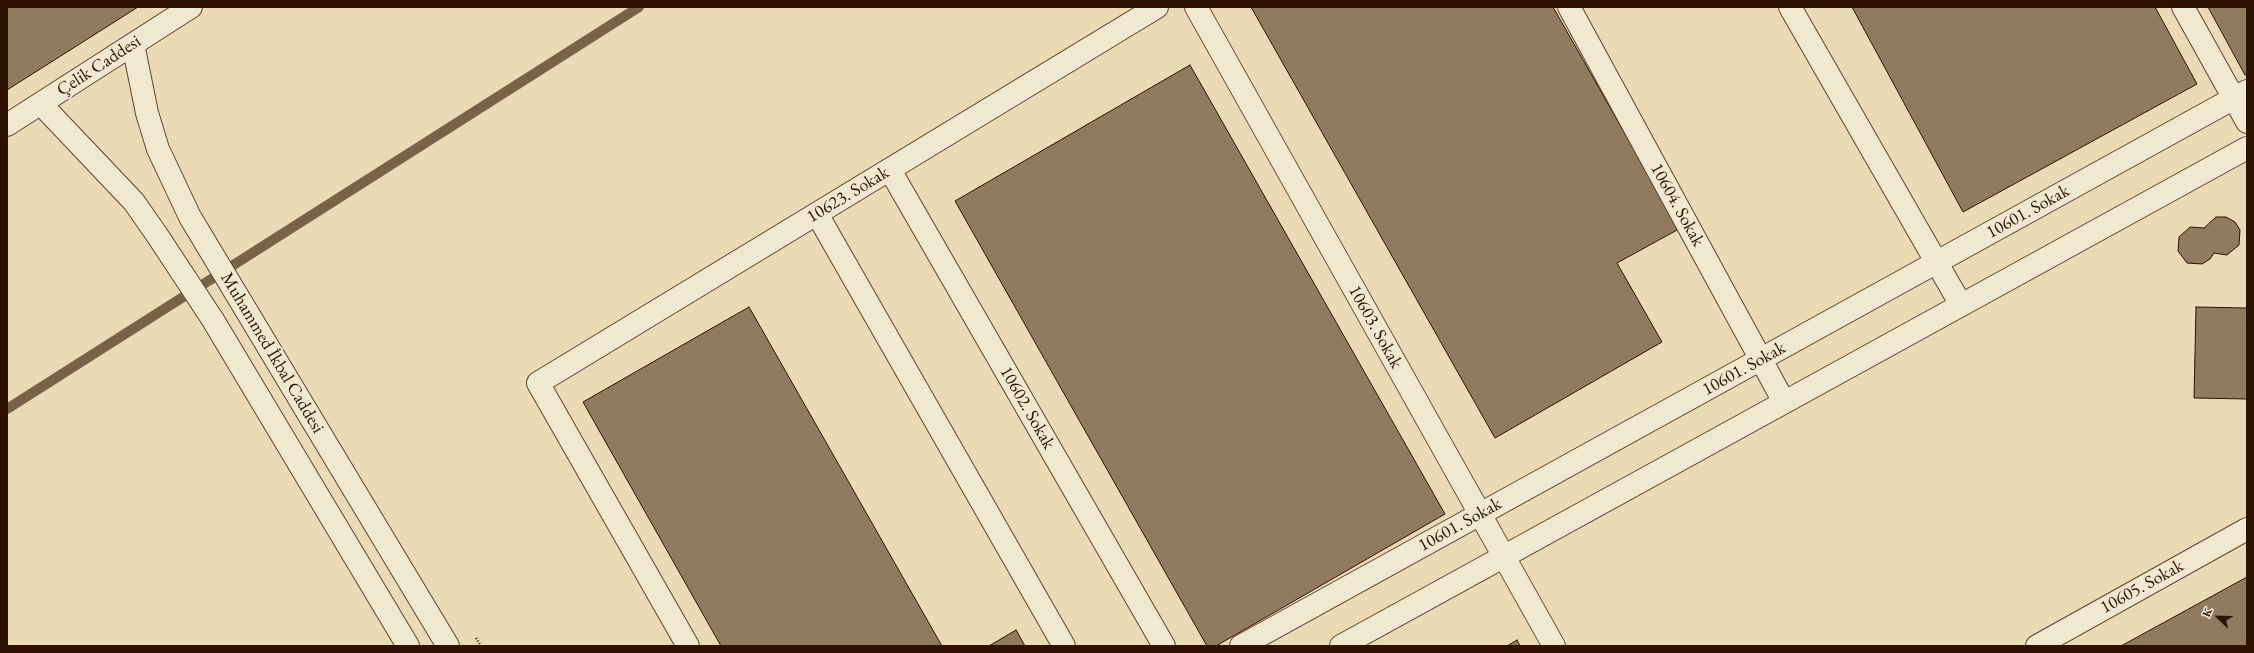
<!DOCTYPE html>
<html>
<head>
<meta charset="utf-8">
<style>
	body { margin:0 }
	#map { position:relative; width:2254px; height:653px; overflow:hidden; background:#eadbb6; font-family:"EB Garamond",serif }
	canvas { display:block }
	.frame { position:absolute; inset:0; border:8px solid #2e1200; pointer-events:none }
	.north { position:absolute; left:2198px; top:597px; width:40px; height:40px; -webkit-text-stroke:3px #f1e8d0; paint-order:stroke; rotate:293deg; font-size:11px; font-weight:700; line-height:16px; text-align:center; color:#2e1200 }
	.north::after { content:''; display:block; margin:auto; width:14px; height:18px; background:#2e1200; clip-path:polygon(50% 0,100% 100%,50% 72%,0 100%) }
</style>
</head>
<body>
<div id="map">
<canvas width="2254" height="653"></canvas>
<div class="frame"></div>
<div class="north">K</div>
</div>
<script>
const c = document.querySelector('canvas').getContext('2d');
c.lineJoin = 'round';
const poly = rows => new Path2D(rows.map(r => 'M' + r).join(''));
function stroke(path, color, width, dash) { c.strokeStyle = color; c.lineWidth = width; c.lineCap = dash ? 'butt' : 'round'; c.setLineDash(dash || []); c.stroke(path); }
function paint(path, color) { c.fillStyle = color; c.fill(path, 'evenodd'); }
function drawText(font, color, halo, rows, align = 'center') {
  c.font = font + ' "EB Garamond",serif'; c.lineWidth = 4; c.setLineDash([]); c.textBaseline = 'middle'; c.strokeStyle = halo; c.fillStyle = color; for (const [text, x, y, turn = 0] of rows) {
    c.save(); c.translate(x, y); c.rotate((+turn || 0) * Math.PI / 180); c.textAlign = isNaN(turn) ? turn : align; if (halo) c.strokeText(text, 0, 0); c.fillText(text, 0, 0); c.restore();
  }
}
const stream = poly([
	[7,409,639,7]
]);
const building = poly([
	[7,7,138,7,7,90,7,7],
	[1251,7,1553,7,1679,229,1617,263,1662,342,1495,438,1251,7],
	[1852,7,2155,7,2197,84,1963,212,1852,7],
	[2208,7,2247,7,2247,74,2245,75,2208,7],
	[1190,65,1445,514,1216,646,1207,646,955,201,1190,65],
	[2216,217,2226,217,2235,222,2240,230,2239,245,2227,255,2214,253,2210,259,2202,264,2187,263,2178,251,2179,237,2190,227,2204,228,2216,217],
	[749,307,942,646,721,646,583,402,749,307],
	[2196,307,2247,308,2247,399,2194,398,2196,307],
	[2247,577,2247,646,2121,646,2247,577],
	[1016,630,1025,646,989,646,1016,630],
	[1517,640,1520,646,1507,646,1517,640]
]);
const path = poly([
	[476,638,481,646]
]);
const minor = poly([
	[1196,7,1554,646],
	[1569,7,1784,402],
	[1790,7,1961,305],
	[2183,7,2247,122],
	[133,44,147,113,158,149,190,217,448,646],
	[41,104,134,202,157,235,213,320,408,646],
	[7,125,191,7],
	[890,170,1164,646],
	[817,214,1064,646],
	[688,646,538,383,1157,7],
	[1241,646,2247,91],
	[1341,646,2247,148],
	[2037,646,2247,529]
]);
const streetNames = [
	["Çelik Caddesi",99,66,-33],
	["10623. Sokak",848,195,-31],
	["10604. Sokak",1677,205,61],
	["10601. Sokak",2028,212,-29],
	["10603. Sokak",1375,327,61],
	["Muhammed İkbal Caddesi",272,353,59],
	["10601. Sokak",1744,369,-29],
	["10602. Sokak",1027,408,60],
	["10601. Sokak",1460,525,-29],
	["10605. Sokak",2142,587,-29]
];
stroke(stream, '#786248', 10);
paint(building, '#907b5f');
stroke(building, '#2e1200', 1);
stroke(minor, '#5d442e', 24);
stroke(path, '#2e1200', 2.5, [1, 2]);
stroke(minor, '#f1e8d0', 22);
drawText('18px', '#2e1200', '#f1e8d0', streetNames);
</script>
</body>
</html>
